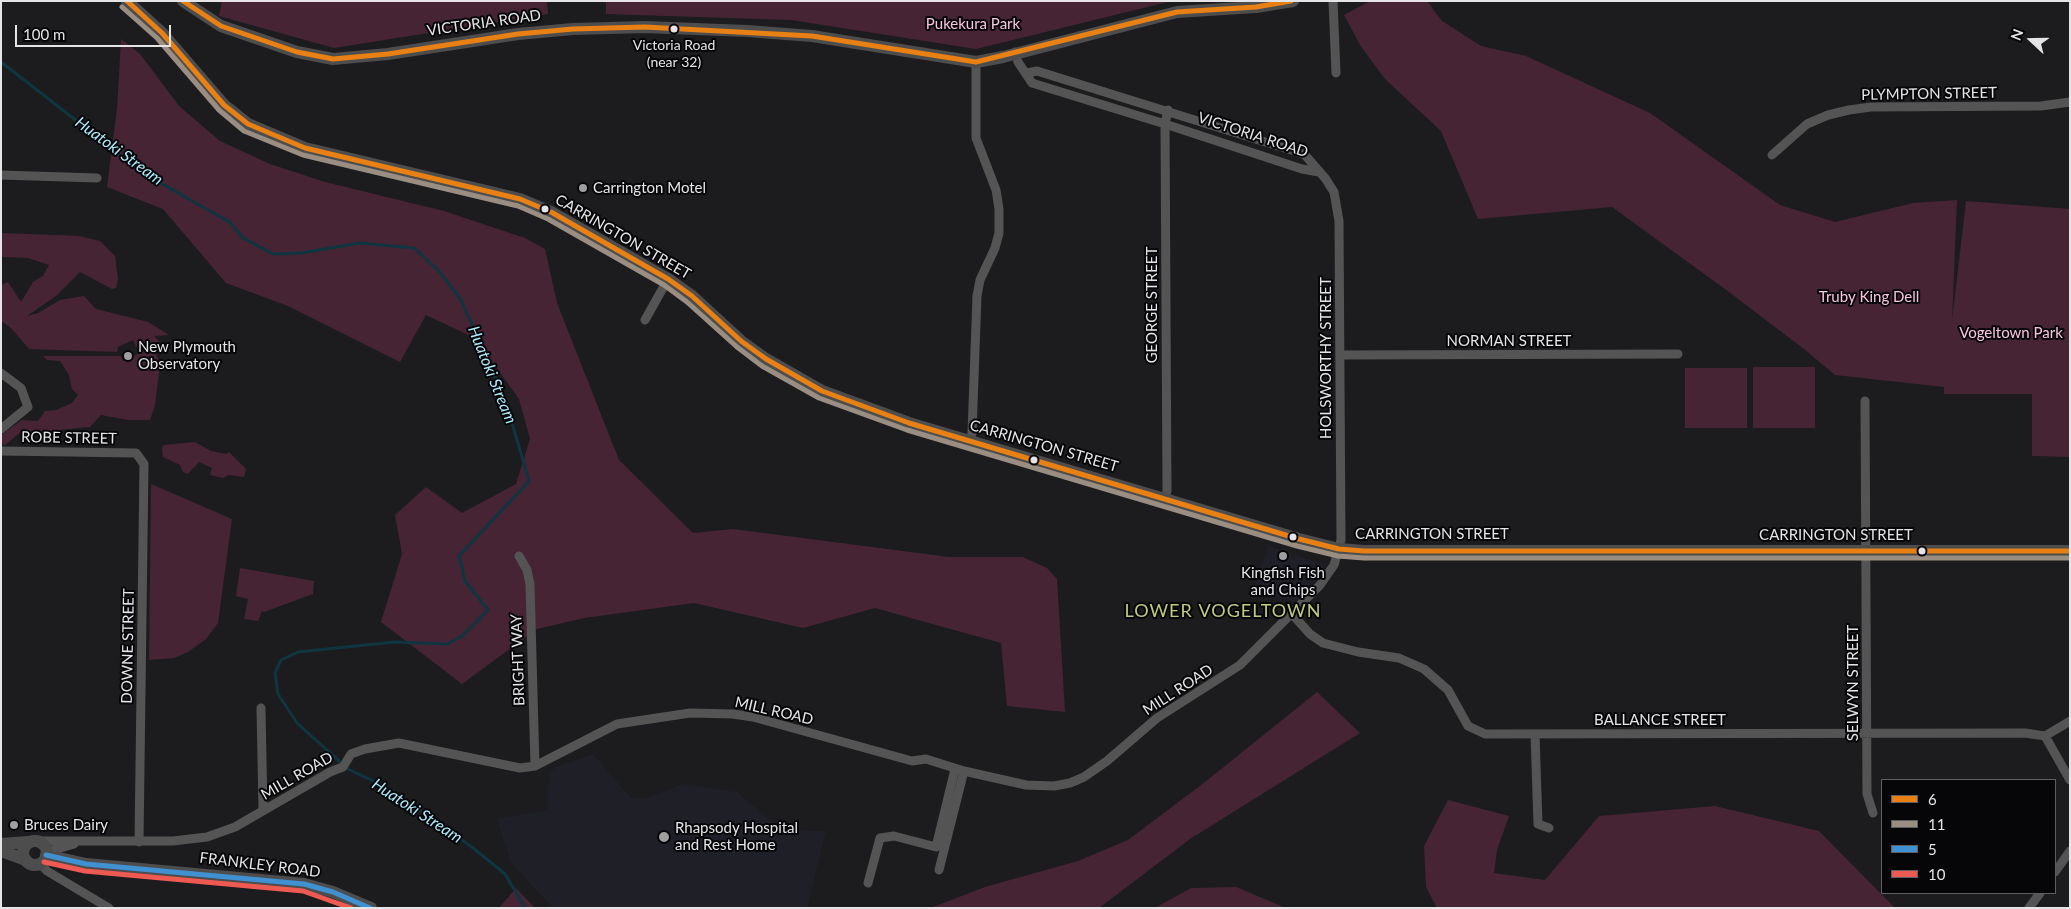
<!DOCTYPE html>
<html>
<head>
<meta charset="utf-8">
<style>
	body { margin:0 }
	#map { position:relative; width:2071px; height:909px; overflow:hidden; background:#1c1c1e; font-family:Lato,sans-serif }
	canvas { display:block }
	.frame { position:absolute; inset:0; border:2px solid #e5e5e8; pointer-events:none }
	.legend { position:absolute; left:1881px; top:779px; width:175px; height:115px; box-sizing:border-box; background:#060608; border:1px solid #5f5f62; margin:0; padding:6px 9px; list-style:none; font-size:15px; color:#e5e5e8 }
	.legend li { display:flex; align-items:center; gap:10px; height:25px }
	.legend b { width:25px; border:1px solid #5f5f62 }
	.north { position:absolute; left:2006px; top:15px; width:50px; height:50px; -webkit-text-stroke:4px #060608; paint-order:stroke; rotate:291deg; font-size:14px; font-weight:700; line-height:20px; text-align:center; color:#e5e5e8 }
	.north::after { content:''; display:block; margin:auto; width:18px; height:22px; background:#e5e5e8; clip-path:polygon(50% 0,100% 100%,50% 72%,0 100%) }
	.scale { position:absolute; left:15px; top:25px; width:156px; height:22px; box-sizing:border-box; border:2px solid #e5e5e8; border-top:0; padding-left:6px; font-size:15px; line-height:18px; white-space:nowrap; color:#e5e5e8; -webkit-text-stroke:4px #060608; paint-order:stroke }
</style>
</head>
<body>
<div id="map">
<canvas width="2071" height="909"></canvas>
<div class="frame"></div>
<ul class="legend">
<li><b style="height:6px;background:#e88013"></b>6</li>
<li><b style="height:6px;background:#9a8e82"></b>11</li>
<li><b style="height:6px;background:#4091d1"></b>5</li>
<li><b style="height:6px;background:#ee5a52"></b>10</li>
</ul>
<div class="north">N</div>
<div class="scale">100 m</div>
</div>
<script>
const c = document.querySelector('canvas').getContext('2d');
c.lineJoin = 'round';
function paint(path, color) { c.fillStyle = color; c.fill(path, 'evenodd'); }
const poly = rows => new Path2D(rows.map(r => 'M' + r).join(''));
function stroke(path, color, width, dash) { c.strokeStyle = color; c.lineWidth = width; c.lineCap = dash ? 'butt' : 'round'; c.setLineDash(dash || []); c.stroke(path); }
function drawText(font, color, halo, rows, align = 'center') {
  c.font = font + ' Lato,sans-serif'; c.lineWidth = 4; c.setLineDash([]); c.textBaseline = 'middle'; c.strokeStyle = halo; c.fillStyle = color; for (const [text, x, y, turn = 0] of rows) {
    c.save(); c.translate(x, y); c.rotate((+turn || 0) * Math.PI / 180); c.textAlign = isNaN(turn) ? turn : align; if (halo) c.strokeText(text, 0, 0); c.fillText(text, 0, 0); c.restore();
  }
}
const built = poly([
	[1268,546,1323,564,1324,569,1322,574,1295,602,1254,589],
	[593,754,631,798,647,798,683,784,737,792,782,830,826,831,807,908,553,908,511,863,497,819,547,810,550,773,556,767]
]);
const green = poly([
	[222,1,547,1,548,14,334,48,219,16],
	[606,1,1172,1,976,49,791,20,606,14],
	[1370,1,1427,1,1442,21,1481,46,1526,56,1650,113,1780,205,1835,222,1913,203,1957,200,1952,321,1966,201,2070,209,2070,457,2032,456,2032,394,1944,394,1944,387,1835,375,1804,349,1729,292,1612,207,1478,219,1441,131,1385,79,1360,45,1344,15],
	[121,39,140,54,179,106,220,141,270,164,325,182,444,211,525,238,545,249,557,303,619,460,693,533,733,529,949,557,1023,557,1047,568,1057,579,1065,712,1007,706,1001,643,875,608,803,628,694,603,584,618,537,629,462,684,381,622,402,554,395,515,426,487,462,513,516,484,530,439,519,399,475,338,426,315,400,362,288,306,226,283,163,209,107,187,117,109],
	[1,233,79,236,100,241,115,256,118,279,116,288,112,289,80,272,56,296,27,316,38,313,60,300,84,296,96,309,148,322,169,335,154,336,164,346,155,351,160,364,155,405,150,420,128,420,101,415,90,427,27,433,22,431,5,445,1,444,1,435,22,420,38,421,45,411,56,410,72,403,78,395,72,389,69,375,60,361,47,360,43,356,121,356,123,361,144,351,141,345,136,347,133,340,118,347,117,352,29,349,11,328,1,321,1,285,8,282,21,302,33,282,43,276,49,265,28,258,1,257],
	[1753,367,1815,367,1815,428,1753,428],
	[1685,368,1747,368,1747,428,1685,428],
	[195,442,211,451,226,454,229,452,246,469,244,477,229,475,223,478,210,475,212,468,199,462,188,474,183,472,180,465,163,457,162,447,164,445],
	[151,484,232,519,218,623,206,639,188,652,174,658,149,660],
	[240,568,314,581,313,594,264,612,262,611,258,621,244,619,248,599,236,596],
	[1317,692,1360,733,1190,839,1099,908,899,908,933,907,985,887,1078,861,1128,840,1205,782],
	[1448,800,1509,816,1497,850,1494,873,1545,880,1599,816,1715,806,1819,831,1895,908,1437,908,1426,887,1424,846],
	[1236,887,1286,908,1155,908,1191,888],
	[516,888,535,908,499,908]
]);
const stream = poly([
	[1,62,145,174,231,223,243,238,273,254,301,253,360,243,414,248,439,271,461,300,505,399,529,481,459,556,465,581,488,610,462,636,447,644,394,642,298,652,281,660,275,673,278,694,297,723,348,769,388,788,473,848,505,874,525,908]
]);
const street = poly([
	[1333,1,1336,73],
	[1015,52,1018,62,1032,83,1165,124,1302,169,1319,172],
	[1772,155,1807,124,1828,115,1849,110,1871,107,2041,106,2070,102],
	[1,175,97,178],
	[645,320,668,279],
	[1340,355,1678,354],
	[1,373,21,388,28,407,1,429],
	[1865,401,1867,794,1873,813],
	[970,441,972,433,977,296,980,280,995,248,999,233,999,209,996,190,976,138,976,62],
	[1,451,136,453,144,464,139,842],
	[1165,499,1167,491,1165,124,1168,110],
	[519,556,527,570,530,584,535,766],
	[1292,614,1310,634,1323,643,1358,652,1399,658,1424,669,1448,690,1468,726,1485,734,2025,733,2045,736,2070,721],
	[261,708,263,811],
	[1535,734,1538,824,1549,828],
	[2045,736,2070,780],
	[37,841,173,841,207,837,235,827,330,772,343,767,351,754,365,749,399,743,520,768,535,766,617,724,690,713,733,714,753,717,912,761,926,759,964,771,1026,785,1054,786,1070,783,1084,777,1107,761,1157,718,1240,665,1320,585,1334,565,1341,540,1339,221,1334,192,1325,178,1304,154,1037,71,1027,73],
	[47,852,74,844],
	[40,863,47,871,109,908],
	[939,870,964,771],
	[2055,872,2070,851],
	[868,883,880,838,894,836,936,847,955,769],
	[2029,908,2040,893]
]);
const secondary = poly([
	[127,1,162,33,224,105,248,124,305,148,520,199,551,212,668,279,692,296,741,341,766,359,822,391,909,423,1299,539,1339,549,1364,551,2070,551],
	[183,1,221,26,297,52,333,59,388,54,518,34,573,29,645,27,747,31,812,36,976,62,1003,57,1177,12,1256,7,1293,1],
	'23 853a12 12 0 1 1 24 0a12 12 0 1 1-24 0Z',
	[1,844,29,842],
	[1,851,26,860],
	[46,855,86,864,304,884,333,892,371,908]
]);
const bus1 = poly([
	[127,1,162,33,224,105,248,124,305,148,520,199,551,212,668,279,692,296,741,341,766,359,822,391,909,423,1299,539,1339,549,1364,551,2070,551],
	[183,1,221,26,297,52,333,59,388,54,518,34,573,29,645,27,812,36,976,62,1177,12,1256,7,1291,1]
]);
const bus2 = poly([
	[122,7,157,38,219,110,244,131,303,155,518,206,548,219,664,285,687,302,737,347,762,366,819,398,907,430,1297,546,1338,556,1364,558,2070,558]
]);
const bus3 = poly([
	[46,855,86,864,304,884,333,892,370,908]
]);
const bus4 = poly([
	[44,862,85,871,303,891,351,908]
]);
const markers = [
	[674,29,4.5,"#e5e5e8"],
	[583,188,5,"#9f9fa1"],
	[545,209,4.5,"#e5e5e8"],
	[128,356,5,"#9f9fa1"],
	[1034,460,4.5,"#e5e5e8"],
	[1293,537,4.5,"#e5e5e8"],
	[1922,551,4.5,"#e5e5e8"],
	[1283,556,5,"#9f9fa1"],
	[14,825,5,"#9f9fa1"],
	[664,837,6,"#9f9fa1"]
];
const busNames = [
	["Victoria Road",674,45],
	["(near 32)",674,62]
];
const streetNames = [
	["VICTORIA ROAD",484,23,-8],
	["PLYMPTON STREET",1929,94,-1],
	["VICTORIA ROAD",1253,135,18],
	["CARRINGTON STREET",623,237,30],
	["GEORGE STREET",1152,305,-90],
	["NORMAN STREET",1509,341],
	["HOLSWORTHY STREET",1326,358,-90],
	["ROBE STREET",69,438,1],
	["CARRINGTON STREET",1044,446,16],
	["CARRINGTON STREET",1432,534],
	["CARRINGTON STREET",1836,535],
	["DOWNE STREET",128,646,-89],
	["BRIGHT WAY",518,660,-92],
	["SELWYN STREET",1853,683,-90],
	["MILL ROAD",1178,690,-33],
	["MILL ROAD",774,711,13],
	["BALLANCE STREET",1660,720],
	["MILL ROAD",297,776,-30],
	["FRANKLEY ROAD",260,865,7]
];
const parkNames = [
	["Pukekura Park",973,24],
	["Truby King Dell",1869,297],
	["Vogeltown Park",2011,333]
];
const poiNames = [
	["Carrington Motel",593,188],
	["New Plymouth",138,347],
	["Observatory",138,364],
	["Kingfish Fish",1283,573,"center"],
	["and Chips",1283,590,"center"],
	["Bruces Dairy",24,825],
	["Rhapsody Hospital",675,828],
	["and Rest Home",675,845]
];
const waterNames = [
	["Huatoki Stream",119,151,36],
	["Huatoki Stream",492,375,68],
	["Huatoki Stream",417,811,33]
];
const quarterNames = [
	["LOWER VOGELTOWN",1223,611]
];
paint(built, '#1f1f28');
paint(green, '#462434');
stroke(stream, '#0f3640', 3);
stroke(street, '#545454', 9);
stroke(secondary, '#4d4d4e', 12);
stroke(bus1, '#e88013', 5);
stroke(bus2, '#9a8e82', 5);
stroke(bus3, '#4091d1', 5);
stroke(bus4, '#ee5a52', 5);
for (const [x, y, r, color] of markers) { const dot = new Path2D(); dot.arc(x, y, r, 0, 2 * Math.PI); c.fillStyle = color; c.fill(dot); stroke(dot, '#060608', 2); }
drawText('14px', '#e5e5e8', '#060608', busNames);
drawText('15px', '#e5e5e8', '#060608', streetNames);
drawText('15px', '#fac5dc', '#060608', parkNames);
drawText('15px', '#e5e5e8', '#060608', poiNames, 'left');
drawText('italic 16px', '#acebfc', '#060608', waterNames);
c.letterSpacing = '1px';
drawText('18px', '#bfcb7e', '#060608', quarterNames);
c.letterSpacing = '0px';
</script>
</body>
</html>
